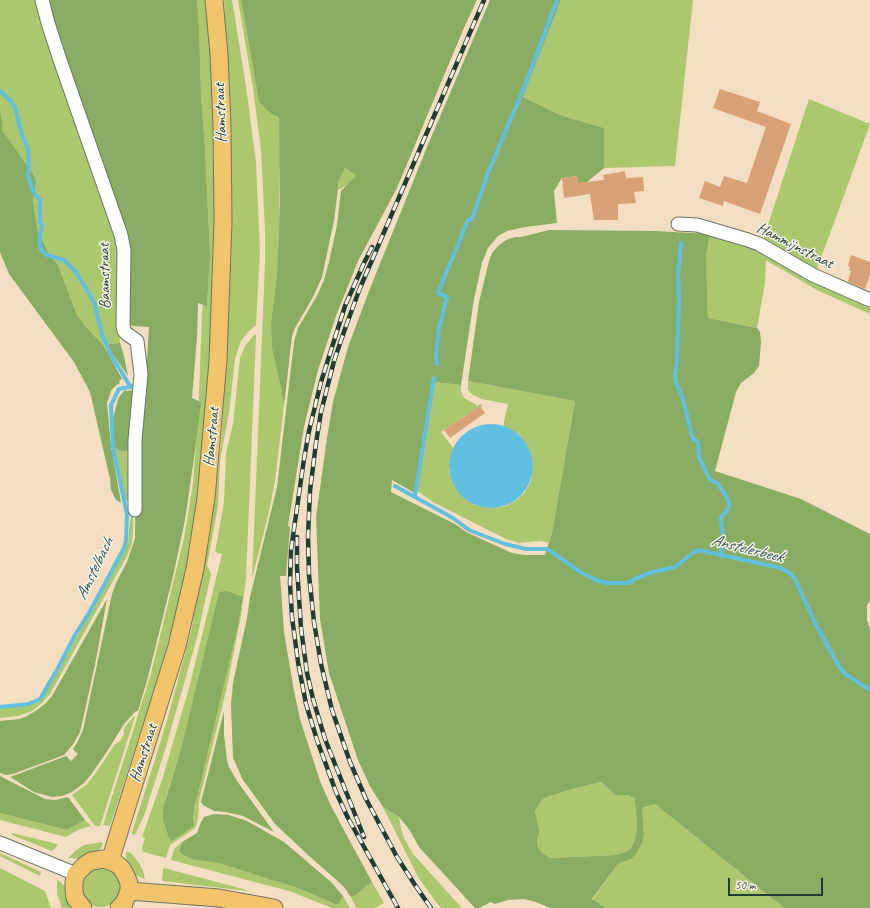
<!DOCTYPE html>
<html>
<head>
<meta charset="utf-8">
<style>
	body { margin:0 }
	#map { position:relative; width:870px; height:908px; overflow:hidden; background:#f4dec1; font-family:Caveat,sans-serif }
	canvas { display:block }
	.scale { position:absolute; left:728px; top:878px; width:95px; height:18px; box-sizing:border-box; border:2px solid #1f3d34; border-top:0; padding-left:5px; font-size:12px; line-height:14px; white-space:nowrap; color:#1f3d34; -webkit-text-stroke:3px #f7f3e8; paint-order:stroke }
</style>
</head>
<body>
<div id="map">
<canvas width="870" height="908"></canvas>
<div class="scale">50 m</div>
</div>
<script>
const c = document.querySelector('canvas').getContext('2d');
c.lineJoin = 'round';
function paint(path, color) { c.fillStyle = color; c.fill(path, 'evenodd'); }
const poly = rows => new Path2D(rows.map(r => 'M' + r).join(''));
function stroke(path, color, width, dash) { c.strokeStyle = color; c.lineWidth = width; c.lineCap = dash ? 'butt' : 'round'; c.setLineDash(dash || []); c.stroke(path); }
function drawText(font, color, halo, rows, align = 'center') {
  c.font = font + ' Caveat,sans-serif'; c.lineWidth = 3; c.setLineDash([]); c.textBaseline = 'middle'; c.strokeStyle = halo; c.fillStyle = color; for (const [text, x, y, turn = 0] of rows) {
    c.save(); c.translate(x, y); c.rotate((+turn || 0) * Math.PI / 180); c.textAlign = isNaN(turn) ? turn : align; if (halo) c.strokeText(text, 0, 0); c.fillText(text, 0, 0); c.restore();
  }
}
const green = poly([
	[0,0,35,0,50,47,117,234,120,343,107,344,104,346,86,327,77,315,58,265,49,254,38,231,33,202,36,183,2,130,2,120,0,110],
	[197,0,207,0,211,40,216,182,208,404,194,531,185,575,163,662,110,826,103,825,150,677,184,538,193,484,198,420,202,312,203,304,207,305,210,255,205,148,201,94,199,26],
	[224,0,232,0,246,86,256,163,260,251,256,325,248,332,241,341,235,359,229,413,220,460,218,506,207,565,211,574,197,638,165,750,145,813,135,835,132,834,132,832,166,724,190,635,209,540,221,442,226,369,231,228,230,101],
	[238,0,241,0,259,102,271,114,279,116,280,158,279,230,277,274,271,323,272,349,281,388,284,406,275,481,269,512,252,579,265,263,265,229,261,150,253,88],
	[561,0,693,0,675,166,604,168,604,128,560,115,523,97],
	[809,99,870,124,816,272,766,242,764,237],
	[344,168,357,175,350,183,338,190,339,180],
	[710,234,750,246,870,304,870,314,817,290,766,260,765,283,757,328,708,318,706,256],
	[255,334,256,336,246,579,241,616,226,691,199,801,198,818,196,826,194,829,170,845,166,858,143,852,142,847,145,838,142,837,162,780,189,688,222,554,215,552,224,502,226,453,233,424,240,358,245,346],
	[219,593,243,597,238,627,197,798,195,804,193,816,194,826,171,842,165,800,181,749],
	[468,381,575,401,552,533,549,543,540,541,519,543,506,539,474,523,435,503,417,491,434,382,461,385,461,391,464,398,475,404,477,406,481,404,482,406,478,409,477,408,441,432,453,448,449,472,454,486,474,505,492,508,506,506,518,499,525,492,531,481,533,466,530,450,520,435,503,426,508,404,481,399,473,395,468,390],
	[114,446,118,450,134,448,129,503,125,498,120,479],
	[131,512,133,512,133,531,132,543,127,556,50,694,42,703,32,711,18,716,0,718,0,709,36,703,39,701,44,695,124,552,128,541],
	[134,716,135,717,100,826,95,826,72,795,86,785,95,774,115,744,120,741,124,734,124,728],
	[601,782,615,795,627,795,634,798,636,810,637,829,634,842,631,848,625,852,616,855,551,858,542,853,538,847,537,840,538,837,535,811,539,804,544,798,576,788],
	[655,804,784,908,606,908,592,900,618,864,631,859,644,835,642,808],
	[383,807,399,817,401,829,404,838,413,854,462,908,441,908,436,902,418,877],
	[0,813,67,830,85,820,91,826,78,830,66,837,0,820],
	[12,833,57,844,58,845,52,851,12,835],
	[102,842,103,844,101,848,95,853,78,859,68,858,75,851,84,845],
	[182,842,179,851,181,854,192,858,218,863,267,878,295,887,335,904,341,900,343,896,350,908,332,908,289,891,171,860,174,849],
	[126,851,131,853,139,863,143,871,145,879,135,875,127,865,126,860],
	[0,853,41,872,40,876,0,856],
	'81 887a20 20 0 1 1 40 0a20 20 0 1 1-40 0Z',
	[0,868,45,891,51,908,0,908],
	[164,868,247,890,247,891,163,881,162,880,163,869],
	[58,880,66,887,75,908,62,908,57,894,57,881],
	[372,882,384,903,375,908,356,908,351,897,356,895]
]);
const forest = poly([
	[45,0,197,0,199,26,201,94,205,148,210,255,207,306,198,303,197,338,192,398,201,402,195,451,185,520,174,572,148,677,138,711,136,711,124,724,108,750,90,776,84,783,72,792,62,796,52,797,34,792,10,777,66,756,71,761,78,754,73,749,77,743,83,730,112,594,116,583,127,562,135,538,136,460,145,391,149,327,133,326,128,324,129,265],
	[241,0,477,0,463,30,397,188,358,261,336,316,318,370,304,427,288,526,290,527,286,576,280,576,284,632,294,691,300,719,320,781,331,806,372,882,356,895,351,897,344,887,333,877,308,855,275,824,243,780,233,758,231,705,233,683,247,618,250,597,277,487,294,342,298,328,318,294,324,280,329,262,337,225,341,191,356,175,345,168,339,180,334,221,322,277,313,297,295,328,292,336,284,406,281,388,272,349,271,323,277,274,279,230,280,196,279,117,271,114,259,102],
	[490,0,561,0,523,97,560,115,604,128,604,168,587,182,578,183,577,176,562,178,554,191,557,223,525,227,507,231,498,236,488,248,482,263,474,299,461,385,434,382,434,378,433,378,416,490,415,493,413,492,392,480,391,492,455,524,466,532,512,553,525,555,545,555,552,533,575,401,468,381,479,302,489,261,492,253,498,246,506,240,515,237,521,237,549,230,655,231,710,234,706,256,708,318,757,328,760,332,761,342,759,366,754,373,741,383,736,392,715,471,801,499,870,534,870,601,867,605,867,620,870,630,870,908,784,908,655,804,642,808,644,835,642,843,636,854,631,859,618,864,592,899,606,908,550,908,536,902,524,899,508,900,495,904,491,902,479,908,475,908,419,847,409,829,399,817,383,807,370,786,358,760,329,673,320,619,316,517,327,438,333,402,348,347,369,291,427,147],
	[601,782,615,795,627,795,634,798,636,810,637,829,634,842,631,848,625,852,616,855,551,858,542,853,538,847,537,840,539,831,535,811,539,804,544,798,576,788],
	[0,110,2,120,2,130,33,174,36,183,33,202,38,231,49,254,58,265,77,315,86,327,104,346,122,379,119,381,120,383,115,386,111,391,107,403,111,445,121,503,116,500,111,490,110,479,90,392,74,362,9,274,0,252],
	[120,343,124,356,128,376,110,350,108,344],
	[125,390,126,391,135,390,134,448,125,451,118,450,114,446,113,419,117,403,119,397],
	[227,591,243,597,238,627,197,798,195,804,193,816,194,826,171,842,168,835,163,819,163,808,181,749,219,592],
	[107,599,95,665,83,719,80,732,74,743,64,755,13,774,6,775,0,773,0,721,20,719,27,716,37,710,46,703,52,696],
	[224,711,224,735,227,760,229,767,237,781,274,832,243,816,226,812,214,811,203,805,201,802],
	[0,776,45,799,55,800,68,797,85,820,67,830,0,813],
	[214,814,229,815,247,821,284,842,331,882,343,896,339,904,335,904,295,887,218,863,192,859,181,854,179,851,182,842,197,833,201,822,204,817]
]);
const water = poly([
	'449 466a42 42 0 1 1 84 0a42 42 0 1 1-84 0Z'
]);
const stream = poly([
	[0,91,11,101,15,107,22,135,28,149,29,167,28,176,34,193,40,200,40,223,42,225,39,241,41,250,47,255,64,260,76,272,94,302,102,334,111,355,130,386],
	[681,243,678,274,679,301,677,361,675,374,676,383,683,399,692,436,694,440,697,441,698,444,699,457,710,480,717,483,725,494,729,503,728,509,721,518,723,538,721,556],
	[437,364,436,356,439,328,447,297,438,293,468,220,472,219,488,173,526,83,557,0],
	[395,486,453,518,469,530,505,544,526,549,547,549,582,573,596,580,607,583,629,583,635,579,649,573,675,567,694,552,698,550,781,568,791,574,795,579,815,623,837,663,845,674,870,690],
	[415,496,434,378],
	[0,707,29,704,40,699,58,668,75,635,89,613,124,548,126,540,127,515,113,447,111,405,119,389,135,386]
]);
const building = poly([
	[720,89,760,102,757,111,791,124,760,214,724,201,723,206,699,198,705,181,720,187,724,176,747,183,766,127,713,108],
	[625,171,626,178,643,177,644,191,634,192,636,203,618,204,618,220,594,220,590,194,564,198,562,178,577,176,578,183,604,180,603,175],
	[851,255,870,262,870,275,865,289,848,282,851,271,849,270,850,267,848,266],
	[480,406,485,413,450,438,444,430]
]);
const minor = poly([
	[42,0,48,23,60,60,121,235,124,250,123,325,124,331,127,334,137,341,141,374,135,440,135,510],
	[678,224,697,225,748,240,759,244,813,275,870,300],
	[0,843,76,874]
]);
const major = poly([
	[110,861,177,646,195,569,206,498,218,361,223,222,222,126,219,54,214,0],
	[129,891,219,898,274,908],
	[83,908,75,898,74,890,74,882,76,874,85,865,91,861,104,859,117,864,122,869,126,876,129,883,129,891,124,903,119,908]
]);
const rail = poly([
	[372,247,364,263,345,306,321,382,309,431,304,459,291,550,290,583,292,617,298,662,306,704,317,740,336,792,348,818,398,908],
	[297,537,297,567,301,628,307,673,313,699,325,739,364,837],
	[431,908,415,885,397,857,366,799,350,762,332,710,321,664,314,622,309,575,308,536,310,491,316,443,321,412,334,361,346,326,360,288,484,0]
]);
const streetNames = [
	["Hamstraat",221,113,-92],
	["Hammijnstraat",795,246,27],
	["Baamstraat",105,276,-91],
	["Hamstraat",212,437,-85],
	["Hamstraat",144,753,-72]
];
const waterNames = [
	["Anstelerbeek",747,549,14],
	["Amstelbach",95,569,-64]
];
paint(green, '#abc86f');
paint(forest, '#88ac62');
paint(water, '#61c0df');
stroke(stream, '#61c0df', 4);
paint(building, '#d8a177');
stroke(minor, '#6a7565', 15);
stroke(major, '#6a7565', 19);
stroke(minor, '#fff', 13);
stroke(major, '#f1c36a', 17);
stroke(rail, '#1f3d34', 4.5);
stroke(rail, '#f7f3e8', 3, [9]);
drawText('16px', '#1f3d34', '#f7f3e8', streetNames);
drawText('italic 17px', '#305e5f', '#f7f3e8', waterNames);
</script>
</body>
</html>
